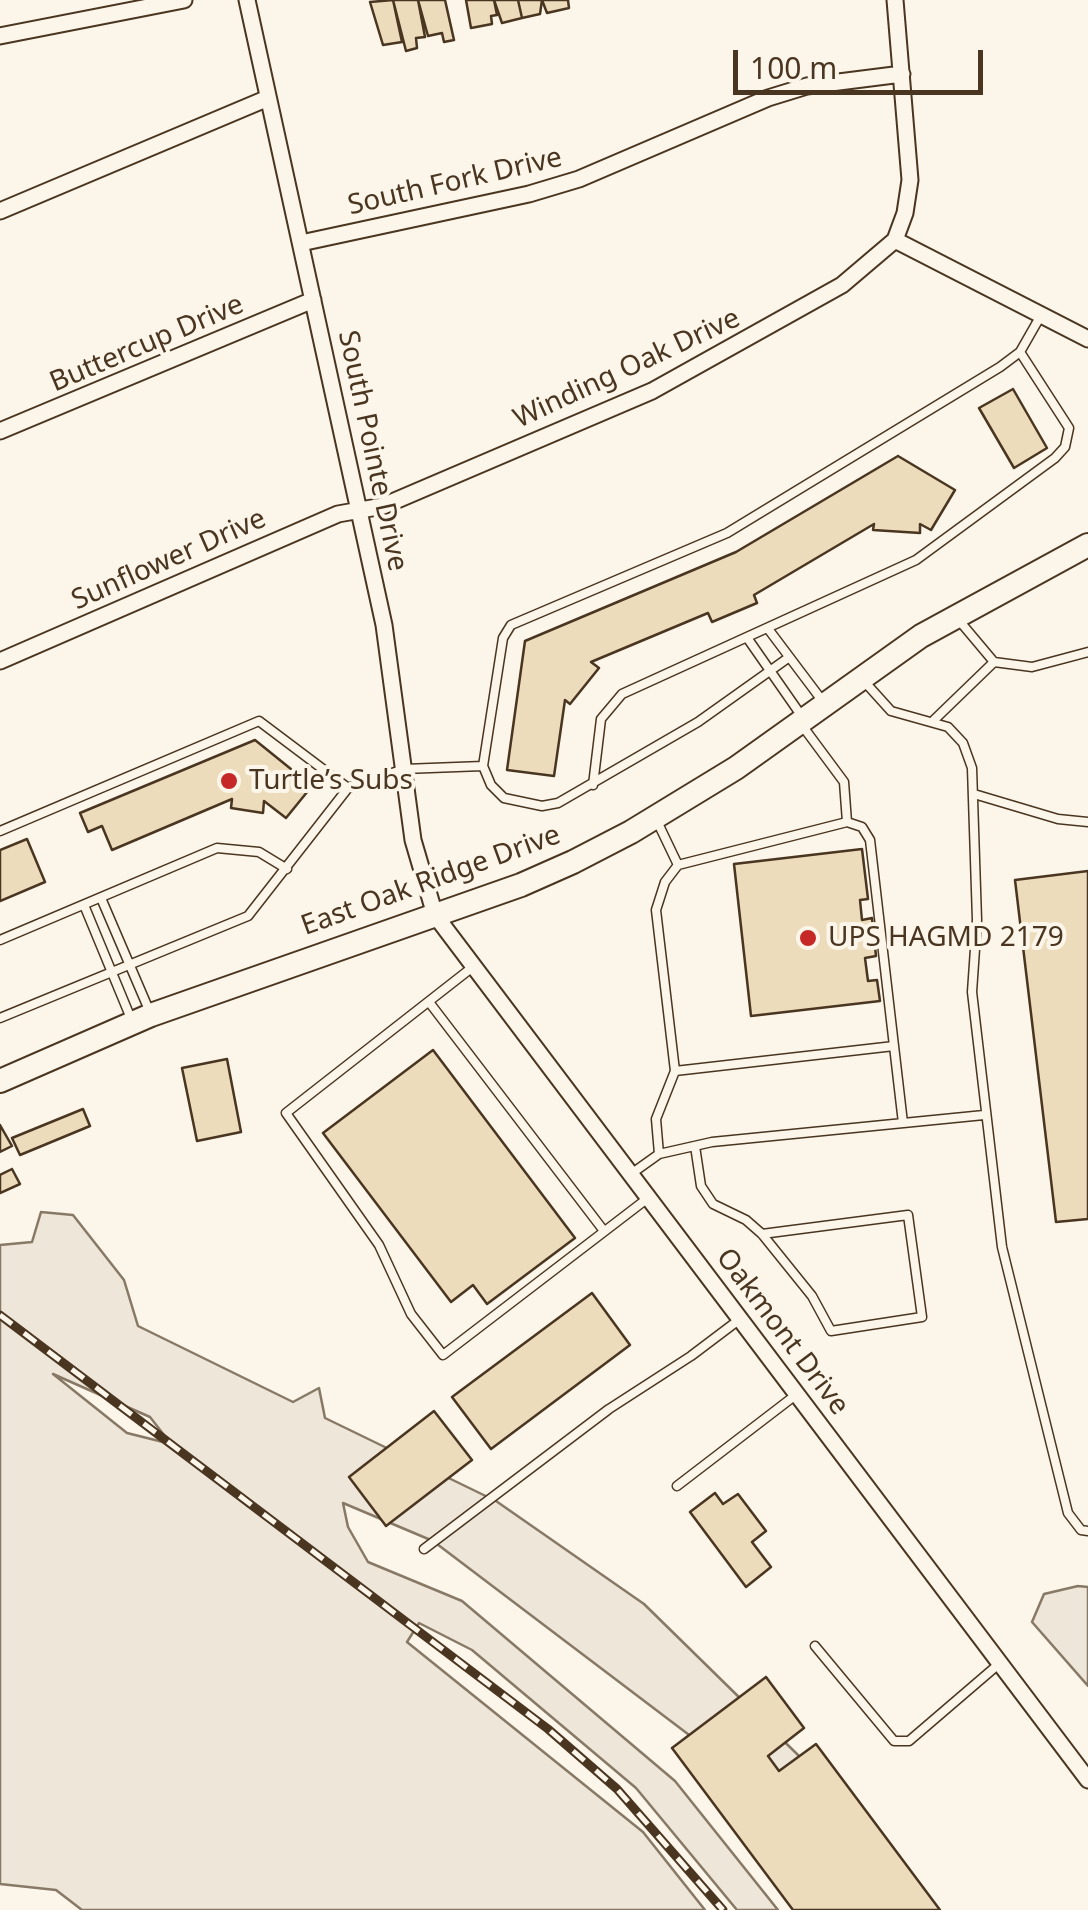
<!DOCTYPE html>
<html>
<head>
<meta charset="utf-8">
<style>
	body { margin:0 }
	#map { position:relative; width:1088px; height:1910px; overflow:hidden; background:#fbf6e9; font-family:"Noto Sans",sans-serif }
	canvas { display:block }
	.scale { position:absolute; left:733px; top:50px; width:250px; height:45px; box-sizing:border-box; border:5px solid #4a3520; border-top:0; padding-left:12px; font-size:30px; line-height:35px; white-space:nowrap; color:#4a3520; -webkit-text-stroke:8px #fbf6e9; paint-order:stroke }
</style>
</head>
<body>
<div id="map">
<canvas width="1088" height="1910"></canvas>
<div class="scale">100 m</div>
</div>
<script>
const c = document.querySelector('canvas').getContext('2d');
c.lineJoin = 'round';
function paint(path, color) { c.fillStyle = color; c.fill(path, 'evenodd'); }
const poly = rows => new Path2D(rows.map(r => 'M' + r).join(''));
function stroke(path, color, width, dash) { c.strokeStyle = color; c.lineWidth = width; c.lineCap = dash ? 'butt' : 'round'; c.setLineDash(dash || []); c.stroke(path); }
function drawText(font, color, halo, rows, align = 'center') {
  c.font = font + ' "Noto Sans",sans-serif'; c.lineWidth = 8; c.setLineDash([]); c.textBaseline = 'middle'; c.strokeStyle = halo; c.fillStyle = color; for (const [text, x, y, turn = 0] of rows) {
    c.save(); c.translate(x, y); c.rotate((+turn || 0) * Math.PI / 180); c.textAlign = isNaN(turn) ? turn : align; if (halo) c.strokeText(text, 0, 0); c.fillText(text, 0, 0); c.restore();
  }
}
const green = poly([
	[41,1212,73,1215,124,1280,138,1326,293,1402,319,1388,325,1418,496,1501,644,1604,848,1804,738,1772,433,1541,343,1503,348,1527,368,1562,462,1601,675,1781,778,1910,737,1910,636,1788,472,1650,419,1623,407,1642,643,1832,705,1910,82,1910,56,1890,0,1884,0,1245,32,1242,41,1212],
	[53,1374,150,1417,171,1444,127,1433,53,1374],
	[1078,1586,1088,1587,1088,1686,1032,1622,1044,1594,1078,1586]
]);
const building = poly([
	[393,0,418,0,425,37,416,38,417,48,406,51,393,0],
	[393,0,402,42,383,45,370,2,393,0],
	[418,0,445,0,454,40,444,42,442,33,428,36,418,0],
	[466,0,494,0,497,15,491,16,492,24,471,28,466,0],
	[494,0,518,0,522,18,502,23,494,0],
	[518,0,542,0,540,14,522,18,518,0],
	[542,0,568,0,569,8,547,13,542,0],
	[1013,389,1047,448,1014,468,979,408,1013,389],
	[898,456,955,490,931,530,920,524,920,533,873,530,874,524,754,595,757,603,712,622,708,613,591,662,599,668,570,704,565,700,554,776,507,770,525,641,736,552,898,456],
	[255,740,312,786,286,818,264,801,263,813,231,808,232,799,112,850,102,826,88,832,80,813,255,740],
	[27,839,45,882,0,901,0,850,27,839],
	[862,849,868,899,860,900,862,920,872,918,876,956,865,958,868,981,877,980,880,1001,751,1016,734,864,862,849],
	[1088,871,1088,1219,1056,1222,1015,880,1088,871],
	[433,1050,575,1238,487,1304,473,1285,451,1302,323,1133,433,1050],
	[227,1059,241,1132,197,1141,182,1068,227,1059],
	[83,1109,90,1126,20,1155,12,1138,83,1109],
	[0,1125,12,1146,0,1152,0,1125],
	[12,1169,20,1184,0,1193,0,1175,12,1169],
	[592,1293,630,1345,491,1449,452,1397,592,1293],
	[434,1411,472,1460,386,1526,349,1477,434,1411],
	[715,1493,723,1504,738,1494,766,1531,752,1542,771,1567,746,1587,690,1512,715,1493],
	[766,1677,804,1728,768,1756,779,1771,816,1744,940,1910,793,1910,672,1748,766,1677]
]);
const lane = poly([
	[769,630,824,703],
	[748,639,803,718],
	[994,662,1032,667,1088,652],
	[863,680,891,711,948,727,963,743,972,768,977,920,972,992,1002,1247,1068,1513,1081,1530,1088,1531],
	[934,720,994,662,957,618],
	[483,766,503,638,511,625,727,533,1000,367,1020,352,1040,317],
	[593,785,601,719,622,694,916,560,1055,458,1065,447,1069,428,1020,352],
	[974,794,1058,819,1088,822],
	[656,819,678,865],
	[0,831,259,721,348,788],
	[101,898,149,1010],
	[84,905,132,1021],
	[0,940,217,848,259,852,287,869],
	[474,966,286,1113,379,1245,411,1314,443,1355,648,1198],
	[429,1002,604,1231],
	[0,1018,248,916,348,788,404,769,483,766,491,785,504,798,542,806,558,803,698,722,788,658],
	[894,1046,903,1123],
	[675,1071,894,1046,870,840,862,827,847,822],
	[695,1146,701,1186,713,1204,746,1220,762,1234,812,1296,831,1331,922,1317,908,1215,762,1234],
	[659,1154,712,1142,984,1115],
	[631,1174,659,1154,656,1119,675,1071,656,910,665,882,678,865,847,822,844,782,801,724],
	[677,1486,797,1394],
	[424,1549,609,1409,691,1356,740,1319],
	[815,1646,894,1741,909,1741,1000,1663]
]);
const street = poly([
	[247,0,384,625,413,840,435,915,1088,1780],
	[0,36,184,0],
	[0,211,268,98],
	[895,240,1088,339],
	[301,243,529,194,579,179,768,98,807,86,902,74],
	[0,431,313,300],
	[0,661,338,514,383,506,652,391,842,285,895,240,905,213,910,180,895,0]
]);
const secondary = poly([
	[0,1081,151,1015,521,885,573,862,631,832,736,768,921,636,1088,545]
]);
const rail = poly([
	[0,1315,548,1729,617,1789,723,1910]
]);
const markers = [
	[229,781,10,"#c62828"],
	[808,938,10,"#c62828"]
];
const streetNames = [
	["South Fork Drive",455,182,-13],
	["Buttercup Drive",147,344,-23],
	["Winding Oak Drive",627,369,-25],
	["South Pointe Drive",372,451,78],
	["Sunflower Drive",169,560,-24],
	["East Oak Ridge Drive",431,881,-20],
	["Oakmont Drive",782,1332,53]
];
const poiNames = [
	["Turtle’s Subs",249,781],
	["UPS HAGMD 2179",828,938]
];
paint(green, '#ede6d9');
stroke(green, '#887966', 2.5);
paint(building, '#ecdcbc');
stroke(building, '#4a3520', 2.5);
stroke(lane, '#4a3520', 11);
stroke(street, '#4a3520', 19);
stroke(secondary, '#4a3520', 26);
stroke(lane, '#fbf6e9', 8);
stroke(street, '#fbf6e9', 15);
stroke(secondary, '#fbf6e9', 22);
stroke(rail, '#4a3520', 9);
stroke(rail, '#fbf6e9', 5, [15]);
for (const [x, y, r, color] of markers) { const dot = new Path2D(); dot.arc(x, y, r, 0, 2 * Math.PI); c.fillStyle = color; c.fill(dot); stroke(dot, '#fbf6e9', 4); }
drawText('28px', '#4a3520', '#fbf6e9', streetNames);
drawText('28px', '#4a3520', '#fbf6e9', poiNames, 'left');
</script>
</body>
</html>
